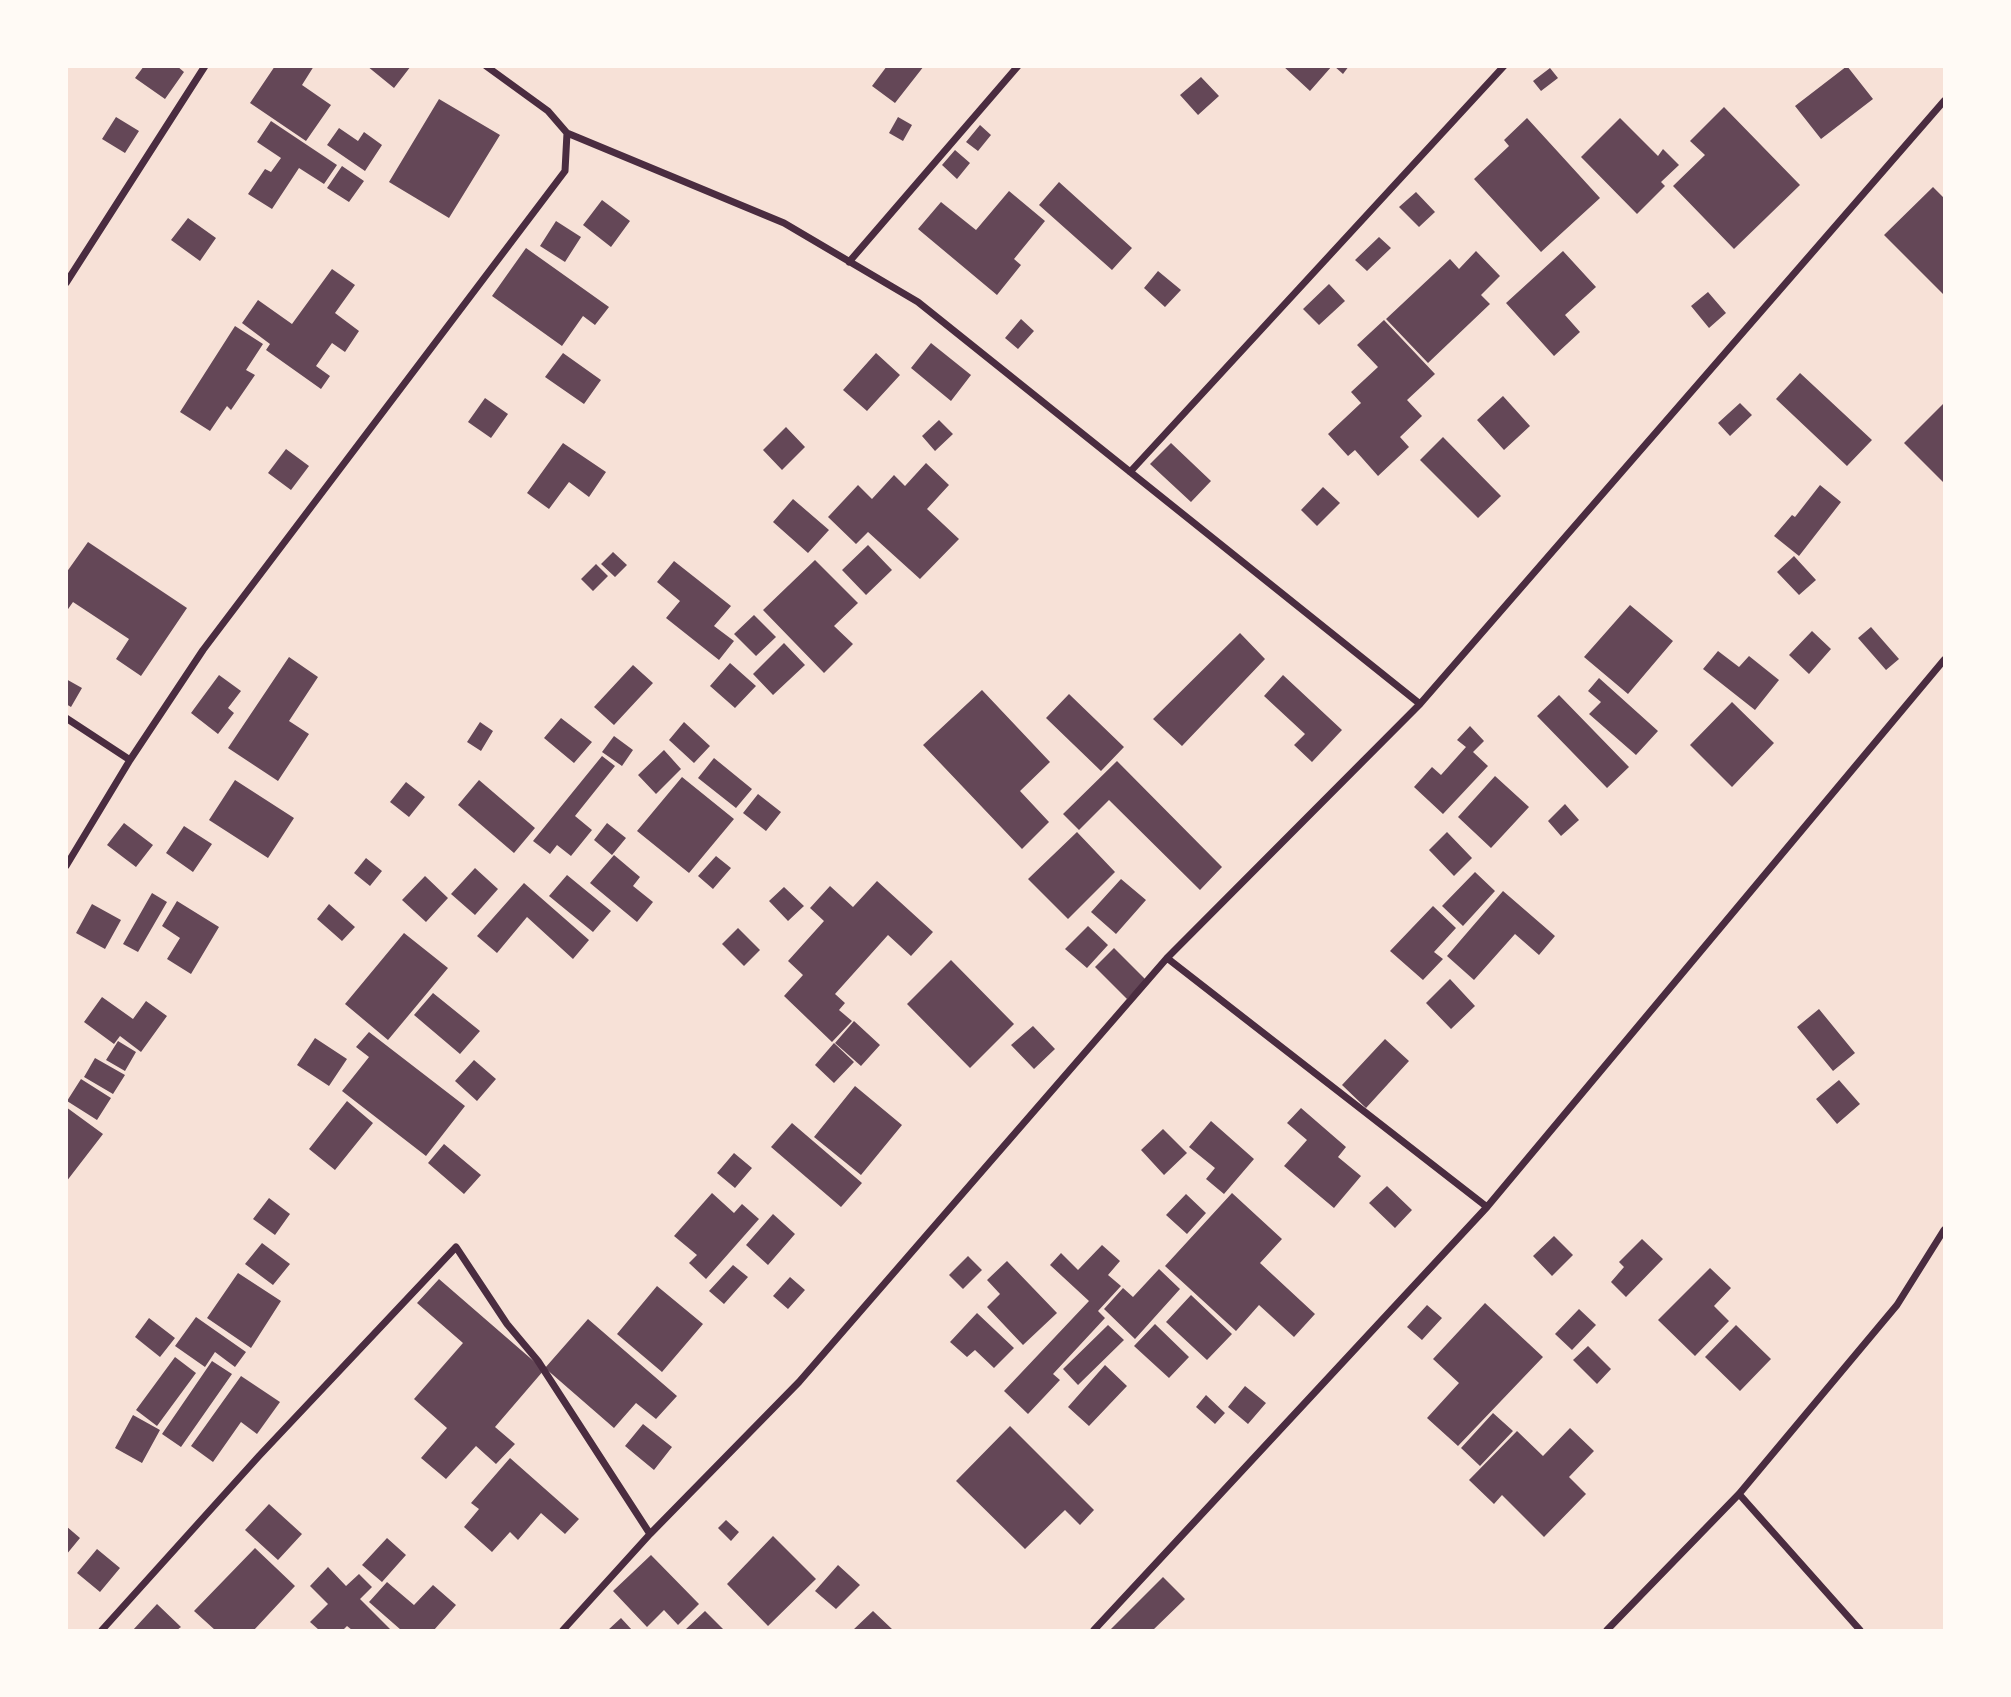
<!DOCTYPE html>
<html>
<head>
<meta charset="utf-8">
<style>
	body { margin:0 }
	#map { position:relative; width:2011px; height:1697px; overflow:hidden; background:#f7e1d7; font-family:Georgia,serif }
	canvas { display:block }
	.frame { position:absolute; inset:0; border:68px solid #fffaf5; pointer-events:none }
</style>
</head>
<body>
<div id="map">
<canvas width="2011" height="1697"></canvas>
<div class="frame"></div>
</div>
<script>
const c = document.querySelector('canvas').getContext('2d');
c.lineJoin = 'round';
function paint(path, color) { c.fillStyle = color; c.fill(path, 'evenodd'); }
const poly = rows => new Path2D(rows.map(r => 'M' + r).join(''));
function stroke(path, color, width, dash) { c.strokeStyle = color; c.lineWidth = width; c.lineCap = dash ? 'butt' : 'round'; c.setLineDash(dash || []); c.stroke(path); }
const building = poly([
	[144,66,177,66,184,72,165,99,135,78],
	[275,66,314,66,302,85,331,105,306,141,250,103],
	[367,66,411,66,394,88],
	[887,66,924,66,895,103,872,86],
	[1283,66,1332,66,1310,91],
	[1334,66,1349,66,1343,74],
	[1847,66,1873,99,1821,139,1795,106],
	[1550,68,1558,78,1541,91,1533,81],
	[1201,77,1219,96,1198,115,1180,95],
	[439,99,500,135,449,218,389,182],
	[1724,107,1800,185,1734,249,1673,186,1705,155,1690,141],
	[116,117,139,131,125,153,102,139],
	[898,117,912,125,903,141,889,133],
	[1527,118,1600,198,1541,252,1474,179,1509,146,1504,140],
	[1620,118,1658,156,1663,149,1679,165,1661,182,1665,186,1637,214,1581,157],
	[271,121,337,165,324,184,299,168,272,209,248,194,265,169,271,172,281,158,257,142],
	[980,125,991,135,978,151,966,142],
	[339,128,358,141,364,132,382,145,365,171,327,145],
	[955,150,970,163,957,179,942,165],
	[342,166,364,181,349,202,327,188],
	[1059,182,1132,248,1112,270,1039,205],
	[1933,187,1944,198,1944,295,1884,235],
	[1009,191,1045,221,1014,259,1021,265,997,295,918,229,941,202,976,230],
	[1416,192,1435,212,1419,227,1399,207],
	[602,200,630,221,611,247,583,225],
	[188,218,216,238,200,261,171,240],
	[556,221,581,237,565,262,540,246],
	[1379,237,1391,248,1367,271,1355,260],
	[526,248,609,307,595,325,583,316,562,346,492,296],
	[1476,251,1500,276,1481,295,1490,304,1428,363,1386,319,1450,259,1459,269],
	[1563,251,1596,287,1565,315,1580,332,1554,356,1506,303],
	[332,269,355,285,335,313,359,331,345,352,332,343,316,366,330,376,321,389,266,350,270,344,242,323,258,300,292,324],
	[1158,271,1181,290,1165,307,1144,288],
	[1329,284,1345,301,1319,325,1303,309],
	[1708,292,1726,313,1709,328,1691,306],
	[1021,319,1034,331,1018,349,1005,338],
	[1384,320,1435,374,1407,400,1422,416,1400,437,1409,447,1378,476,1355,450,1348,456,1328,434,1361,403,1351,392,1378,367,1357,345],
	[235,326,263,344,246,370,255,375,231,410,227,406,210,431,180,412],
	[931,343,971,375,951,401,911,368],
	[563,353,601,380,584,404,545,377],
	[876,353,900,375,867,411,843,390],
	[1800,373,1872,440,1847,466,1776,399],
	[1503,396,1530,426,1504,450,1477,420],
	[485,398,508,414,491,438,468,422],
	[1740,403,1752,415,1730,436,1718,423],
	[1944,403,1944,483,1904,443],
	[939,420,953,434,935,451,922,436],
	[786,427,805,447,782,470,763,450],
	[1443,437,1501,496,1478,518,1420,460],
	[563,443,606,472,589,497,569,482,549,509,527,493],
	[1171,443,1211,481,1191,502,1150,464],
	[286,449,309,466,291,490,268,473],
	[926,463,949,485,927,509,959,539,920,579,868,532,856,544,828,517,858,485,872,499,894,475,905,486],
	[1820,485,1841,502,1799,556,1774,536,1792,515,1795,517],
	[1323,487,1340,503,1317,526,1301,510],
	[793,499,829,530,808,553,773,522],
	[88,542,187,608,141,676,116,659,129,639,73,602,66,612,66,573],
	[868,545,892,570,866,595,842,570],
	[613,552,627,565,615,577,601,564],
	[1794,556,1816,580,1799,595,1777,572],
	[815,560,858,603,834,626,853,644,824,673,763,610],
	[674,561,731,606,714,626,734,641,719,660,666,618,680,601,657,582],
	[596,564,608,576,593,591,581,579],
	[1630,605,1673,641,1628,694,1584,657],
	[754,615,776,637,756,656,734,634],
	[1871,627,1899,659,1886,670,1858,638],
	[1812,631,1831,649,1809,674,1789,655],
	[1240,633,1265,659,1182,746,1153,719],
	[784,643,805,665,773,695,753,674],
	[1718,651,1739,667,1749,656,1779,680,1755,710,1703,669],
	[289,657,318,677,289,721,309,734,278,781,228,748],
	[730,663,756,686,735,708,710,686],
	[633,665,653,683,614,725,594,707],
	[219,675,241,691,228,708,234,713,218,734,191,713],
	[1283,675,1342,730,1312,762,1294,745,1305,734,1264,696],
	[1599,678,1658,731,1636,755,1589,714,1601,702,1588,691],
	[66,679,82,688,71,707,66,704],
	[982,690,1050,762,1020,791,1049,822,1022,849,923,745],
	[1069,694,1124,747,1101,771,1046,718],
	[1559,695,1629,767,1607,788,1537,716],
	[1732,702,1774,743,1732,787,1690,745],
	[561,718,592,742,574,763,544,738],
	[480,722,493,731,481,751,467,742],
	[684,722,710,746,694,763,669,740],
	[1470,726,1484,741,1473,752,1488,766,1443,814,1414,787,1432,767,1441,775,1466,747,1457,740],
	[614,736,633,750,622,766,602,752],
	[664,750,681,769,656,794,638,775],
	[602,756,615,766,575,816,592,830,571,856,557,845,550,854,533,841],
	[714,758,752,789,736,808,698,778],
	[1117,761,1222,867,1200,890,1109,800,1079,830,1063,814],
	[1495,776,1529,807,1491,848,1458,817],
	[682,777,734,819,689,873,637,831],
	[235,780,294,818,268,858,209,820],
	[479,780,535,828,514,853,458,805],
	[406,782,425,797,409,817,390,802],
	[758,794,781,812,766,831,743,813],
	[1565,804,1579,820,1561,836,1548,821],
	[124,823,153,845,136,867,107,845],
	[607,823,626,838,612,855,594,840],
	[184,826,212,844,193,872,166,853],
	[1077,832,1115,872,1068,919,1028,879],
	[1447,832,1472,858,1454,876,1429,850],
	[614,855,640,877,633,886,653,902,637,922,590,883],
	[716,856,731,868,713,889,698,876],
	[366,858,382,871,370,886,354,873],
	[475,868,498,889,475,915,451,894],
	[1475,872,1495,891,1463,926,1442,906],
	[567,875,611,911,593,932,549,896],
	[425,876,448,898,426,922,402,900],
	[1121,879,1146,900,1116,934,1091,912],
	[877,881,933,932,911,956,888,935,835,994,845,1003,839,1010,852,1021,832,1042,784,996,803,975,788,961,824,921,810,908,830,886,853,907],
	[524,883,589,940,573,959,527,917,497,953,477,936],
	[784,887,804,906,788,921,769,901],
	[1503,891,1555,936,1539,955,1515,934,1474,980,1447,956],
	[152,893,167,902,138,952,123,944],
	[177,901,219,927,191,974,167,959,180,938,162,926],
	[92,904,121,920,105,949,76,933],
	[329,904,355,927,342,941,317,919],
	[1433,906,1456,928,1434,952,1443,959,1423,980,1390,951],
	[1088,926,1108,945,1087,968,1065,949],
	[738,928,760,950,744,966,722,944],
	[404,933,448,968,388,1040,345,1004],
	[1114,948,1146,980,1127,999,1095,967],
	[951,960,1014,1024,970,1068,907,1004],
	[1450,979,1475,1006,1451,1029,1426,1003],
	[433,993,480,1031,460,1054,414,1015],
	[102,997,133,1019,146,1001,167,1016,141,1052,120,1036,114,1044,84,1022],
	[1819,1009,1855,1053,1833,1071,1797,1027],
	[854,1021,880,1045,861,1066,835,1043],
	[1033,1026,1055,1049,1034,1069,1011,1045],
	[369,1032,465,1106,426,1156,342,1091,369,1057,356,1047],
	[315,1038,347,1059,329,1086,297,1065],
	[1385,1039,1409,1061,1366,1108,1342,1085],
	[118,1041,136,1052,125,1071,106,1060],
	[834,1043,854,1062,834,1083,815,1065],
	[95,1058,125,1075,113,1094,84,1077],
	[474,1060,496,1079,477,1101,455,1081],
	[81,1079,111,1098,97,1120,67,1101],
	[1839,1080,1860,1104,1837,1124,1816,1099],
	[855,1086,902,1125,861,1175,814,1137],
	[347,1101,373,1123,335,1170,309,1149],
	[66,1107,103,1134,66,1182],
	[1301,1108,1346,1147,1338,1157,1361,1176,1334,1208,1284,1166,1307,1140,1287,1123],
	[1211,1121,1254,1159,1224,1194,1206,1179,1215,1168,1189,1147],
	[792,1123,862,1183,841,1207,771,1147],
	[1163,1129,1187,1153,1164,1175,1141,1150],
	[444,1144,481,1175,464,1194,428,1163],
	[734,1153,752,1168,735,1188,717,1173],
	[1387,1186,1412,1210,1395,1228,1369,1203],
	[712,1193,734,1213,742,1204,759,1219,706,1279,689,1263,697,1255,674,1236],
	[1232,1193,1282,1239,1260,1263,1315,1314,1294,1337,1259,1305,1236,1331,1165,1266],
	[1186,1194,1206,1213,1187,1234,1166,1215],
	[269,1198,290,1214,275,1235,253,1219],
	[773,1214,795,1234,768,1265,746,1245],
	[1554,1236,1573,1255,1552,1276,1533,1256],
	[1642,1239,1663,1259,1626,1297,1611,1282,1624,1267,1619,1262],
	[262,1243,290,1264,273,1285,245,1264],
	[1102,1245,1120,1261,1108,1275,1121,1286,1098,1311,1105,1318,1053,1374,1060,1380,1028,1414,1004,1391,1089,1301,1050,1265,1061,1253,1078,1270],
	[968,1256,982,1270,963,1289,949,1275],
	[1007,1261,1057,1313,1023,1345,987,1307,1000,1294,987,1280],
	[733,1265,748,1277,724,1304,709,1291],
	[1710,1268,1731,1288,1714,1306,1729,1321,1695,1356,1658,1320],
	[1159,1269,1180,1289,1135,1339,1104,1309,1123,1288,1133,1297],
	[238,1273,281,1301,251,1348,207,1318],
	[790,1277,805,1290,788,1309,773,1296],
	[439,1279,544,1370,495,1427,515,1444,496,1464,476,1446,446,1479,421,1458,447,1428,414,1399,463,1343,417,1303],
	[657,1286,703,1324,662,1372,617,1334],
	[1191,1295,1232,1334,1207,1360,1166,1322],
	[1485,1303,1543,1357,1458,1446,1427,1418,1459,1383,1433,1359],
	[1427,1305,1442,1318,1422,1340,1407,1327],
	[1579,1309,1596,1325,1572,1350,1555,1334],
	[977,1313,1014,1348,994,1368,975,1350,967,1357,950,1342],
	[196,1317,246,1352,235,1367,215,1352,205,1367,175,1346],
	[149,1318,175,1338,160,1357,135,1337],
	[588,1319,677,1396,656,1419,636,1403,614,1428,545,1368],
	[1155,1324,1189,1357,1169,1378,1134,1346],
	[1108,1325,1124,1340,1078,1385,1063,1369],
	[1736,1325,1771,1359,1740,1391,1705,1357],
	[1588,1346,1611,1369,1597,1384,1573,1360],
	[175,1357,196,1373,157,1426,136,1410],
	[212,1361,232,1374,181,1447,162,1434],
	[1105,1365,1127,1386,1089,1426,1068,1407],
	[241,1376,280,1402,257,1434,241,1422,213,1462,191,1446],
	[1245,1386,1266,1403,1248,1424,1228,1407],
	[1206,1395,1225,1413,1215,1424,1196,1407],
	[1493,1413,1513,1431,1480,1466,1461,1448],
	[133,1415,160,1430,142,1463,115,1448],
	[643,1424,672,1447,654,1470,625,1446],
	[1010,1426,1094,1510,1080,1525,1065,1510,1025,1549,956,1481],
	[1570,1428,1594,1451,1569,1477,1586,1494,1544,1537,1502,1495,1494,1504,1469,1480,1517,1431,1543,1456],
	[510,1458,579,1519,565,1534,541,1513,518,1540,510,1532,492,1552,464,1527,479,1509,471,1503],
	[269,1504,302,1534,278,1560,245,1530],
	[726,1520,739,1532,731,1541,718,1528],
	[66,1526,80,1538,66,1555],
	[773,1536,816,1579,768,1626,727,1584],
	[387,1538,406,1555,382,1582,362,1565],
	[255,1548,295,1586,254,1630,215,1630,194,1611],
	[97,1549,120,1568,100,1592,77,1573],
	[651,1555,699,1604,678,1625,664,1610,647,1627,613,1591],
	[838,1565,860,1585,836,1609,815,1591],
	[328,1567,346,1586,359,1574,372,1587,360,1599,391,1630,352,1630,347,1626,343,1630,319,1630,310,1622,328,1604,310,1586],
	[1163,1577,1185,1599,1153,1630,1110,1630],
	[387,1582,414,1605,433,1585,456,1605,434,1630,401,1630,369,1602],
	[157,1604,181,1627,177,1630,133,1630],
	[705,1611,724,1630,685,1630],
	[873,1611,893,1630,853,1630],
	[621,1618,632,1630,608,1630]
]);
const minor = poly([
	[567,133,784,223,918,302,1420,704],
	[849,262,1018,66],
	[66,283,205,66],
	[1130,472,1504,66],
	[66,718,130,760],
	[66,866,130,760,203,650,565,171,567,133,548,111,486,66],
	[1167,958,1487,1207],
	[1739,1494,1860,1630],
	[102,1630,259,1456,456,1247,507,1324,538,1361,650,1534],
	[563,1630,650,1534,799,1382,1167,958,1420,704,1944,101],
	[1094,1630,1487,1207,1944,660],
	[1607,1630,1739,1494,1897,1305,1944,1230]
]);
paint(building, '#644757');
stroke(minor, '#4a2c40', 7);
</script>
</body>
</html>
